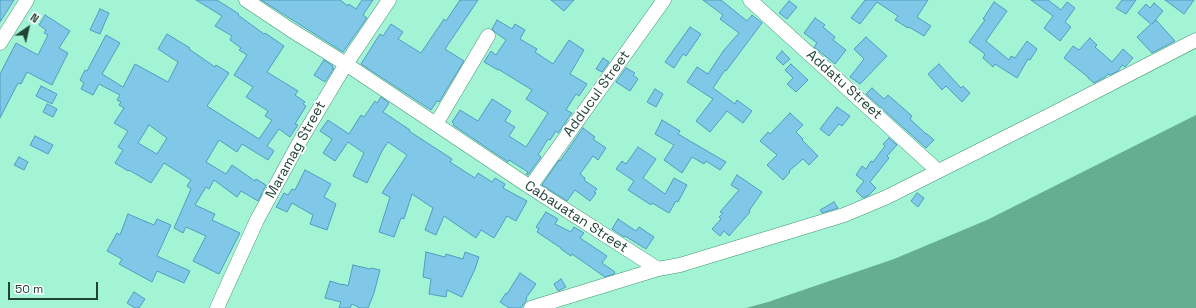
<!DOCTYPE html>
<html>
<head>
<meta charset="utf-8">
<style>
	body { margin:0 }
	#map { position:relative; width:1196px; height:308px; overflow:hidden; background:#a2f4d5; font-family:"Space Grotesk",sans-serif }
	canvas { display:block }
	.north { position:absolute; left:8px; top:8px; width:40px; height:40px; -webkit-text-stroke:3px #fff; paint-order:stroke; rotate:34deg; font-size:11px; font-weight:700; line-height:16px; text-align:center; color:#214337 }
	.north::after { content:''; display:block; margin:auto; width:14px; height:18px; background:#214337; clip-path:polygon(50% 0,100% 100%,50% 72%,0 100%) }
	.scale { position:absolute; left:8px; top:282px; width:90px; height:18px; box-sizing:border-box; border:2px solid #214337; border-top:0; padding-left:5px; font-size:12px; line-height:14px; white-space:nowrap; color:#214337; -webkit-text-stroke:3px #fff; paint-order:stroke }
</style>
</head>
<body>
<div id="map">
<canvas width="1196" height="308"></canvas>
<div class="north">N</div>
<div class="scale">50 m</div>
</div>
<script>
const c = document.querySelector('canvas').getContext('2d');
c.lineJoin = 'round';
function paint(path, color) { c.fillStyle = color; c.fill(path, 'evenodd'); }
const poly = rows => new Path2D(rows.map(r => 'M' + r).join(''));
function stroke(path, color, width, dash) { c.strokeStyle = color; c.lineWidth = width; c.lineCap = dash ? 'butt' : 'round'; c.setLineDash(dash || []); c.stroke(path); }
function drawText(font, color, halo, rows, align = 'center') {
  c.font = font + ' "Space Grotesk",sans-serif'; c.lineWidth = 3.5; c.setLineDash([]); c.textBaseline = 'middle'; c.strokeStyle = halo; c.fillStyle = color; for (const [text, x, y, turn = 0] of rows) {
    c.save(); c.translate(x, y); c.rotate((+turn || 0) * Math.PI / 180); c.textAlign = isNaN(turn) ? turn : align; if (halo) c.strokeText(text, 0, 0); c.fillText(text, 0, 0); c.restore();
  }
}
const water = poly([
	[1196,115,1196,308,746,308,768,302,894,259,987,220]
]);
const building = poly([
	[0,0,14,0,0,22,0,0],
	[196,0,217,0,239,14,238,15,264,34,265,33,284,46,267,72,298,91,295,95,305,102,303,104,306,106,295,124,298,125,290,137,279,129,267,146,274,151,268,160,242,144,237,152,219,140,206,162,226,174,232,165,255,181,256,179,266,185,258,201,241,191,237,197,214,180,209,189,206,187,195,205,215,214,212,220,240,233,219,274,193,261,206,236,186,227,183,233,174,228,191,189,187,186,191,180,164,163,151,183,129,170,128,171,115,163,123,150,118,147,128,131,114,123,124,108,119,105,121,102,117,100,120,95,99,84,93,95,81,89,84,83,80,80,85,70,87,71,106,35,120,43,102,74,123,87,135,64,168,82,178,62,158,49,167,34,190,48,189,49,215,67,216,65,229,73,207,106,259,139,272,120,265,116,268,111,246,97,253,87,234,75,247,55,239,50,241,48,230,40,232,36,215,26,222,16,196,0],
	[149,125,167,138,157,154,138,143,149,125],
	[261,0,340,0,348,6,349,4,356,9,362,0,373,0,363,15,367,18,343,52,261,0],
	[460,0,478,0,445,49,464,61,439,102,437,101,431,110,361,64,380,34,383,36,391,24,403,32,398,39,421,53,444,19,446,21,460,0],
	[551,0,574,0,564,11,551,0],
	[703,0,721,0,747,21,752,15,762,23,726,71,725,70,713,88,735,104,737,100,752,111,743,123,727,111,710,132,696,121,713,99,687,82,697,67,708,74,724,50,739,33,720,19,723,15,703,0],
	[865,0,928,0,917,17,931,26,924,36,909,27,908,28,895,20,898,16,877,2,860,24,851,18,865,0],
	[1031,0,1048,0,1061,10,1067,2,1075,8,1065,22,1071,27,1060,41,1044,28,1053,16,1031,0],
	[1122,0,1136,0,1126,14,1116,8,1122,0],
	[1165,0,1194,0,1184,14,1165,0],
	[789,1,797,7,787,19,779,13,789,1],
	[994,2,1007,11,986,41,1009,60,1011,56,1015,58,1027,41,1037,49,1030,60,1028,59,1017,78,995,64,993,67,983,58,985,54,969,42,985,20,983,19,994,2],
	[1154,3,1163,11,1152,24,1156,20,1175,41,1152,53,1137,37,1151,24,1138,13,1146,4,1150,8,1154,3],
	[100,9,109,13,100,34,90,30,100,9],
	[45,15,70,31,59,48,68,53,52,85,27,72,21,84,18,83,0,118,0,74,16,43,38,55,48,35,44,33,46,30,39,25,45,15],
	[815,18,825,25,823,27,835,37,833,40,846,50,835,64,814,47,817,43,804,33,815,18],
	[497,20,512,29,515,24,525,30,520,39,537,49,535,52,553,64,569,40,584,50,570,74,587,84,579,96,576,94,566,110,572,113,558,133,556,131,550,140,548,139,538,155,541,157,528,175,526,174,528,172,509,160,508,162,453,125,454,124,452,122,460,110,478,121,492,99,511,111,505,121,515,127,509,136,526,147,548,113,526,99,532,90,498,69,498,70,484,62,491,51,496,55,506,40,496,33,492,29,497,20],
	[690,27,701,34,686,56,683,54,674,68,665,62,690,27],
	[866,37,887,56,860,84,850,77,864,59,854,49,866,37],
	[1090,38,1097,45,1095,47,1112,62,1123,49,1133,58,1125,67,1122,65,1118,71,1110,75,1108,74,1105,77,1094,83,1088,78,1088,77,1064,58,1073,46,1079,50,1090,38],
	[782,51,790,59,783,65,776,58,782,51],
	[603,58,609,62,602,72,596,69,603,58],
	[324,60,333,66,332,68,334,68,325,82,314,75,324,60],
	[791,64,808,80,796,92,787,84,793,78,785,70,791,64],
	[939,64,961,88,963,86,970,93,962,102,946,86,942,90,928,74,939,64],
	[626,68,635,73,633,75,638,79,630,91,616,82,626,68],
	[41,86,57,94,52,104,36,96,41,86],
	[872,88,884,99,888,95,912,116,910,119,926,134,927,134,934,140,926,148,866,94,872,88],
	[655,89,663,94,656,107,647,102,655,89],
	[381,97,389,103,383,112,410,130,409,131,452,159,450,162,475,178,478,173,492,182,495,178,505,184,503,188,527,201,516,221,507,216,494,238,481,230,476,238,444,216,436,235,425,230,433,208,412,194,404,219,401,218,394,237,379,232,390,197,382,193,407,155,388,142,382,151,367,183,353,176,364,153,348,142,335,161,323,153,332,139,320,131,328,120,349,134,361,115,364,117,375,101,377,103,381,97],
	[47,104,57,109,53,117,43,112,47,104],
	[837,107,850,116,842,126,839,124,829,136,820,129,837,107],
	[790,113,803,125,796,132,803,139,802,140,818,156,809,165,803,159,789,171,790,172,783,180,767,165,777,155,760,141,768,132,770,134,790,113],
	[662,120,680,131,678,134,726,162,720,170,706,161,704,164,692,157,682,173,664,160,674,145,655,134,662,120],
	[583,128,595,137,593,139,606,148,598,160,593,156,580,174,585,178,584,180,597,189,594,192,596,193,590,201,575,190,567,201,542,185,559,160,560,161,583,128],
	[35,136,53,145,48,154,30,145,35,136],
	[889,138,897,145,887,156,889,158,870,182,876,188,869,195,863,198,856,191,864,181,856,175,862,166,866,169,871,161,873,162,885,146,883,144,889,138],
	[638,147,656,159,643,178,665,194,674,178,687,185,678,202,676,201,669,213,652,203,651,205,628,190,634,181,616,169,622,161,626,164,638,147],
	[19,157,28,162,24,170,14,165,19,157],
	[305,170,331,184,324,197,336,204,327,230,310,224,313,215,292,203,287,212,276,207,284,193,288,195,292,189,295,190,305,170],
	[737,175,762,192,749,211,750,212,729,236,724,231,720,236,712,229,721,219,719,217,723,213,720,212,739,190,731,185,737,175],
	[917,193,924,198,918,207,911,201,917,193],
	[834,202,838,208,822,213,820,210,834,202],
	[546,212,558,219,555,224,571,232,574,227,584,233,580,238,607,256,602,263,615,272,614,274,605,277,572,254,571,256,561,249,561,248,537,232,539,229,536,227,546,212],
	[128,214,154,225,157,219,171,225,157,256,190,271,184,283,157,271,152,282,119,264,122,259,107,251,117,233,120,235,128,214],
	[618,219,636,231,639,227,654,237,646,249,625,236,624,237,612,229,618,219],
	[426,252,445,257,446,254,463,259,465,252,479,257,475,269,462,297,447,290,446,297,429,294,431,279,423,277,426,252],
	[353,265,370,269,371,268,380,270,374,293,368,308,360,308,352,304,350,308,339,308,341,302,325,298,330,281,343,285,343,284,348,286,353,265],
	[520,273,536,284,526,298,527,299,521,308,509,308,500,302,506,293,507,294,520,273],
	[561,279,566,287,558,291,554,284,561,279],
	[134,292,145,299,139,308,135,308,127,303,134,292]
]);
const street = poly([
	[246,0,291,30,346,64,530,187,658,269,680,265,844,215,887,197,1052,114,1196,40],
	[750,0,938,171],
	[0,43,27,0],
	[436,124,488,36],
	[530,187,664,0],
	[217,308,257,220,300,141,346,64,389,0],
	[531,308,658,269]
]);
const streetNames = [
	["Addatu Street",844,85,42],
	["Adducul Street",597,94,-54],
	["Maramag Street",296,150,-61],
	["Cabauatan Street",576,217,33]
];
paint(water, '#65ae94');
paint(building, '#81c7e7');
stroke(building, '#509dbe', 1);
stroke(street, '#44957a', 15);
stroke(street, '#fff', 14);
drawText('14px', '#214337', '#fff', streetNames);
</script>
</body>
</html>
